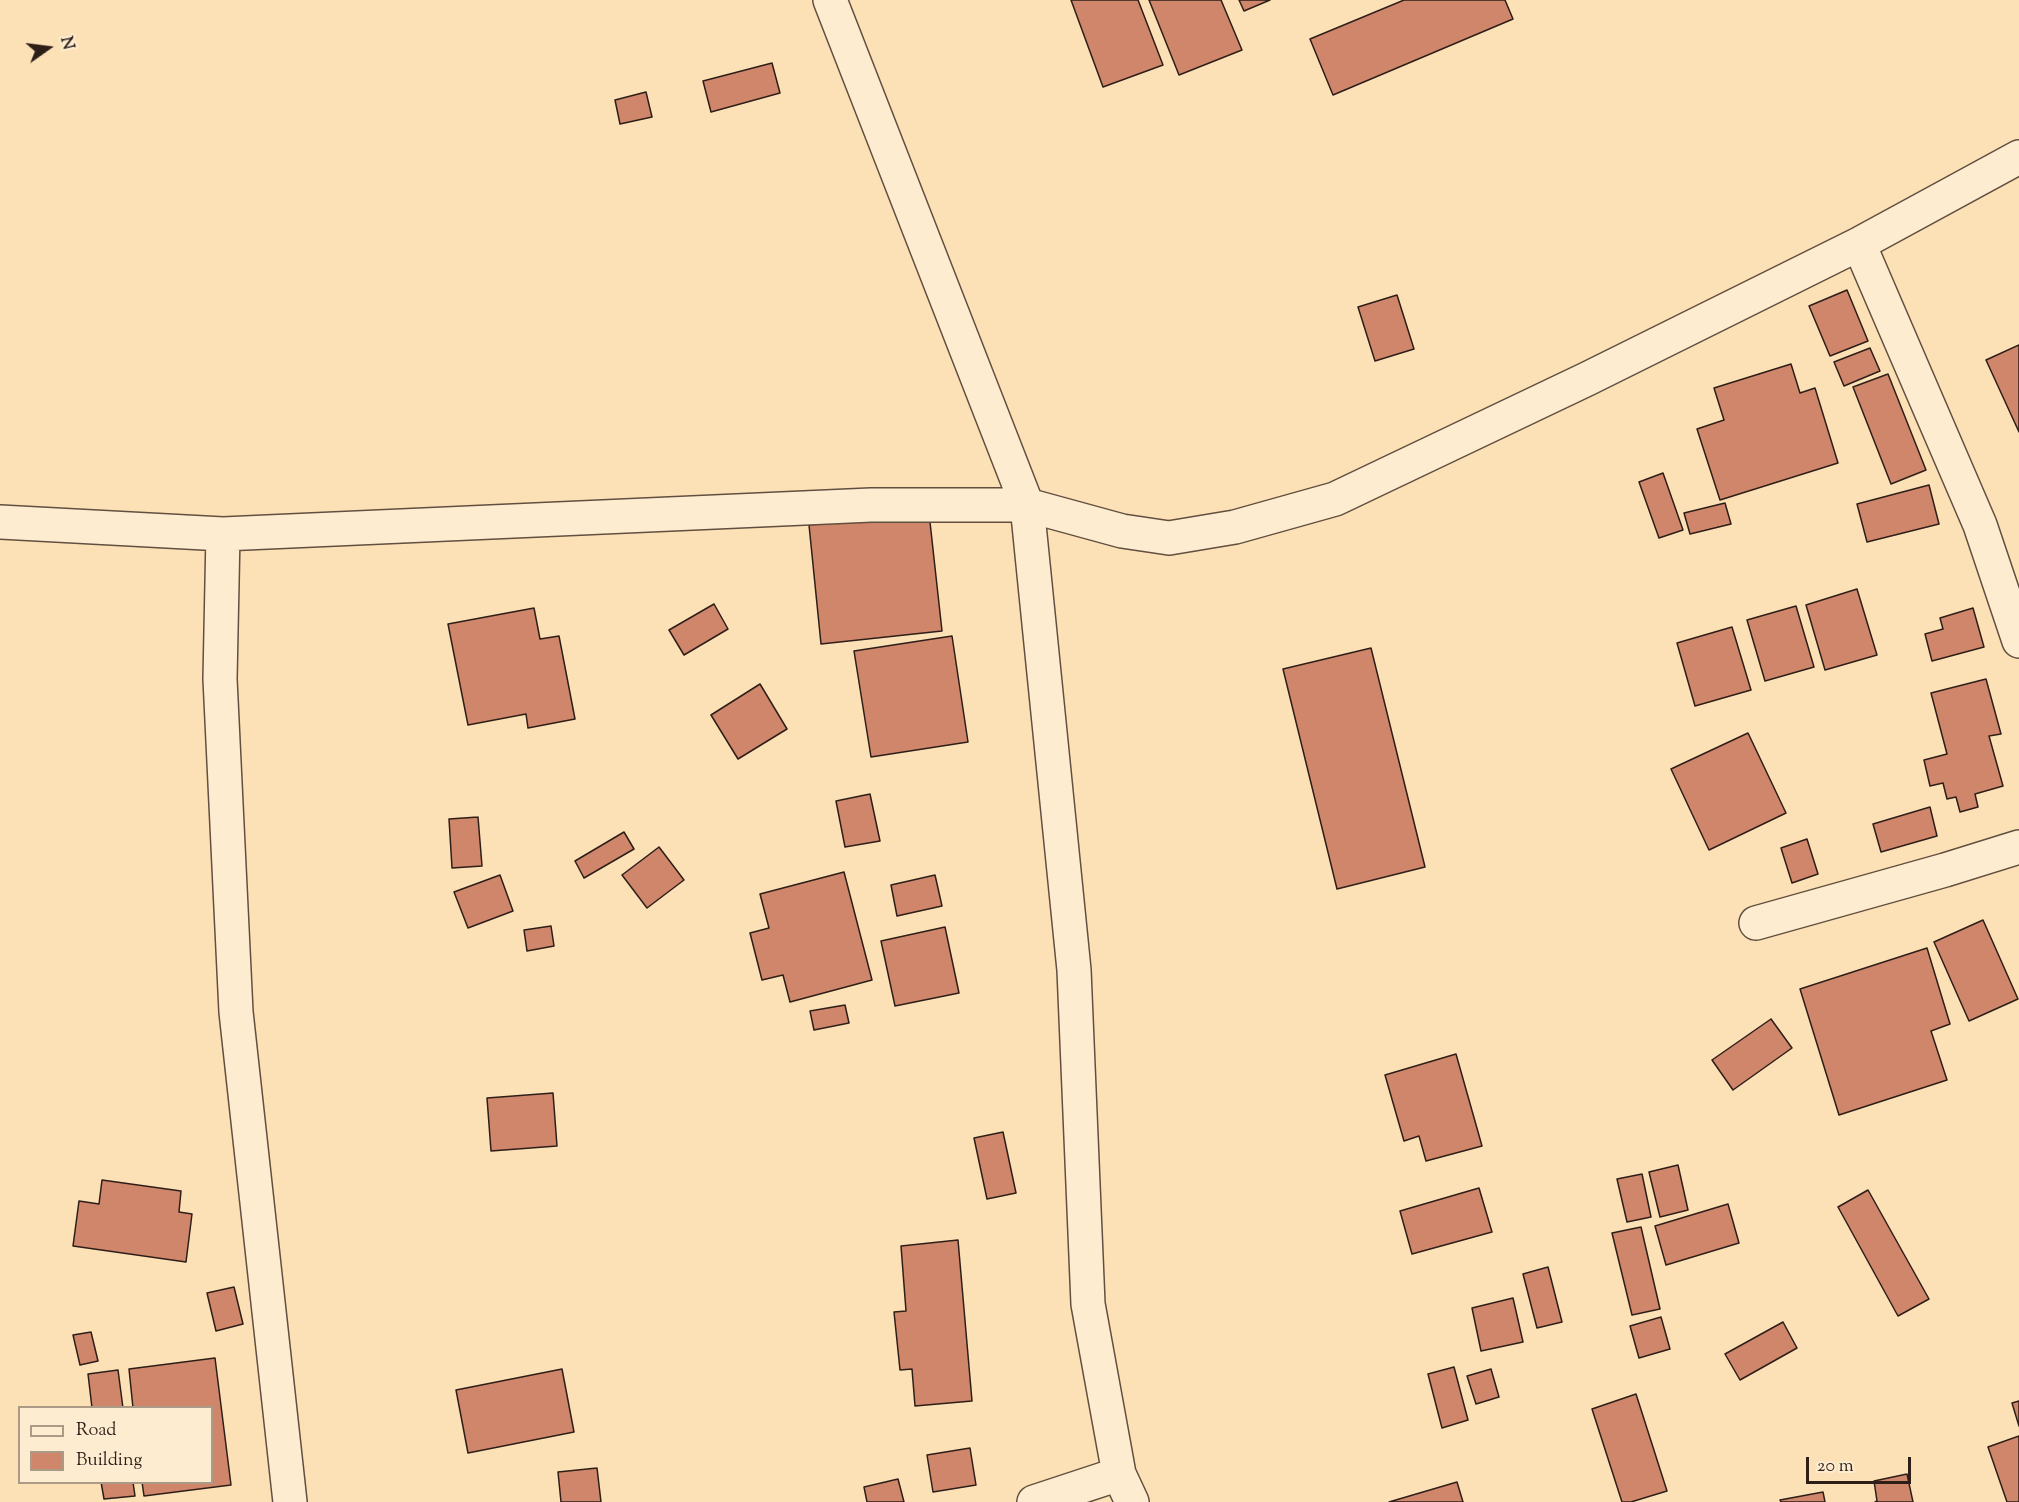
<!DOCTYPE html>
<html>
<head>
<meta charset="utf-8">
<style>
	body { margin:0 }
	#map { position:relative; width:2019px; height:1502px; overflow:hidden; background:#fde1b6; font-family:"Sorts Mill Goudy",serif }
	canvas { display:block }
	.legend { position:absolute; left:18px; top:1406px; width:195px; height:78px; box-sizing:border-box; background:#feecd0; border:2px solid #aa9a86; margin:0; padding:8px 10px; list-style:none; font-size:18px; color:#2d1e18 }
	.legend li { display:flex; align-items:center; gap:12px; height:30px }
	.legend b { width:30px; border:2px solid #aa9a86 }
	.north { position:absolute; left:18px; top:18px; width:60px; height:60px; -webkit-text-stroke:4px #feecd0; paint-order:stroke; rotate:76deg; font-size:16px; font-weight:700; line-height:24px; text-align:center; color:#2d1e18 }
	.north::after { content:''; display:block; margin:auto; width:21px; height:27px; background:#2d1e18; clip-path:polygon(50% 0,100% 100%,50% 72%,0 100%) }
	.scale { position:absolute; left:1806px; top:1457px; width:105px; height:27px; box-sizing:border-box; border:3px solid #2d1e18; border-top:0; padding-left:8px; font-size:18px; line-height:21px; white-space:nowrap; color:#2d1e18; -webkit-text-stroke:4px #feecd0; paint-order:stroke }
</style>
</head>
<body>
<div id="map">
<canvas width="2019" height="1502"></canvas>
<ul class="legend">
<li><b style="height:8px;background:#feecd0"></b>Road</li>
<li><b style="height:16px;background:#cf866a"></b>Building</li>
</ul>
<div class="north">N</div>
<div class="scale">20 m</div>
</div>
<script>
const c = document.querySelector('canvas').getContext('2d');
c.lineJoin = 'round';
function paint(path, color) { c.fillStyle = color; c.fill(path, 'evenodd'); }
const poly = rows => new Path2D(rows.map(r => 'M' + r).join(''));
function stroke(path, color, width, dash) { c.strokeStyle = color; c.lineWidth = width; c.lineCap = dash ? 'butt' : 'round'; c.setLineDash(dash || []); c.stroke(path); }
const building = poly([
	[1071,0,1138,0,1163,65,1103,87,1071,0],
	[1149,0,1221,0,1242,50,1179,75,1149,0],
	[1239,0,1270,0,1244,11,1239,0],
	[1404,0,1505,0,1513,19,1333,95,1310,39,1404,0],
	[772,63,780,93,711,112,703,81,772,63],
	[646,92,652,117,620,124,615,100,646,92],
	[1847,290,1868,341,1830,356,1809,306,1847,290],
	[1397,295,1414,349,1375,361,1358,307,1397,295],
	[2019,345,2019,432,1986,360,2019,345],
	[1870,348,1880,371,1844,386,1834,362,1870,348],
	[1791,364,1800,393,1815,388,1838,463,1720,500,1697,429,1724,420,1714,388,1791,364],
	[1888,374,1926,470,1891,484,1853,387,1888,374],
	[1663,473,1683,530,1659,538,1639,482,1663,473],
	[1929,485,1939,524,1867,542,1857,504,1929,485],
	[1725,503,1731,524,1690,534,1684,513,1725,503],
	[929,513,942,631,821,644,809,525,929,513],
	[1857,589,1877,655,1825,670,1806,605,1857,589],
	[714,604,728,629,684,655,669,630,714,604],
	[1796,606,1814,667,1765,681,1747,620,1796,606],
	[534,608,540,639,559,636,575,719,528,728,526,714,468,725,448,624,534,608],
	[1973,608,1984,647,1932,661,1925,634,1943,629,1940,618,1973,608],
	[1732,627,1751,690,1695,706,1677,643,1732,627],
	[952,636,968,742,871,757,854,651,952,636],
	[1371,648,1425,867,1337,889,1283,669,1371,648],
	[1986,679,2001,734,1989,736,2003,786,1975,794,1978,807,1960,812,1956,797,1947,799,1943,783,1930,786,1924,760,1947,754,1931,693,1986,679],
	[760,684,787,729,738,759,711,715,760,684],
	[1748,733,1786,813,1709,850,1671,769,1748,733],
	[870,794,880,841,845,847,836,801,870,794],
	[1930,807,1937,836,1881,852,1873,824,1930,807],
	[478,817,482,866,452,868,449,819,478,817],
	[624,832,634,849,584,878,575,861,624,832],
	[1807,839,1818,874,1792,883,1781,848,1807,839],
	[659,847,684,880,647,908,622,875,659,847],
	[844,872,872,980,790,1002,783,975,762,980,750,933,769,928,760,894,844,872],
	[500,875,513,911,468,928,454,892,500,875],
	[935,875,942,906,897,916,891,885,935,875],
	[1983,920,2018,999,1969,1021,1934,942,1983,920],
	[551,926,554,946,527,951,524,930,551,926],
	[945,927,959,993,895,1006,881,941,945,927],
	[1927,948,1950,1024,1931,1031,1947,1080,1839,1115,1800,989,1927,948],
	[845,1005,849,1023,814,1030,810,1011,845,1005],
	[1771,1019,1792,1048,1733,1090,1712,1060,1771,1019],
	[1456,1054,1482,1146,1426,1161,1419,1136,1404,1141,1385,1075,1456,1054],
	[553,1093,557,1146,491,1151,487,1098,553,1093],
	[1003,1132,1016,1193,987,1199,974,1138,1003,1132],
	[1678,1165,1688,1210,1660,1217,1649,1172,1678,1165],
	[1642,1174,1651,1217,1627,1222,1617,1179,1642,1174],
	[102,1180,181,1191,179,1212,192,1214,186,1262,73,1246,79,1201,99,1204,102,1180],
	[1479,1188,1492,1232,1412,1254,1400,1211,1479,1188],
	[1868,1190,1929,1299,1898,1316,1838,1207,1868,1190],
	[1728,1204,1739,1243,1666,1265,1655,1226,1728,1204],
	[1641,1227,1660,1309,1632,1315,1612,1233,1641,1227],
	[958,1240,972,1401,915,1406,912,1369,900,1370,894,1312,906,1311,901,1246,958,1240],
	[1548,1267,1562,1322,1537,1328,1523,1274,1548,1267],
	[234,1287,243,1324,216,1331,207,1293,234,1287],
	[1513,1298,1523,1342,1481,1351,1472,1308,1513,1298],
	[1661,1317,1670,1349,1639,1358,1630,1326,1661,1317],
	[1783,1322,1797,1348,1740,1380,1725,1354,1783,1322],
	[91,1332,98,1361,80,1365,73,1335,91,1332],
	[215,1358,231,1485,144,1496,142,1482,212,1482,212,1408,133,1408,129,1369,215,1358],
	[1454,1367,1468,1420,1442,1428,1428,1374,1454,1367],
	[562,1369,574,1432,468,1453,456,1390,562,1369],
	[1491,1369,1499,1397,1476,1404,1467,1376,1491,1369],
	[118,1370,123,1408,92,1408,88,1374,118,1370],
	[1636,1394,1667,1491,1631,1502,1622,1502,1592,1409,1636,1394],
	[2019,1401,2019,1426,2012,1403,2019,1401],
	[2019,1436,2019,1502,2007,1502,1988,1447,2019,1436],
	[970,1448,976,1485,933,1492,927,1455,970,1448],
	[597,1468,601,1502,561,1502,558,1472,597,1468],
	[1907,1474,1913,1502,1875,1502,1877,1501,1874,1481,1907,1474],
	[898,1479,904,1502,867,1502,864,1487,898,1479],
	[101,1482,133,1482,135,1496,104,1499,101,1482],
	[1457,1482,1463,1502,1389,1502,1457,1482],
	[1823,1492,1825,1502,1781,1502,1780,1500,1823,1492]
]);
const minor = poly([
	[830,0,1027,505,1074,970,1088,1304,1119,1474,1132,1502],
	[1859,244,1980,525,2019,641],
	[0,522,223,534,871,505,1027,505,1122,531,1169,538,1235,527,1335,499,1587,379,1859,244,2019,157],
	[223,534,220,679,236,1012,290,1502],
	[1756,923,1945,870,2019,847],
	[1034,1502,1119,1474]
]);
paint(building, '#cf866a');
stroke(building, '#2d1e18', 1.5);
stroke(minor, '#614f40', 36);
stroke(minor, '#feecd0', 33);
</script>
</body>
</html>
